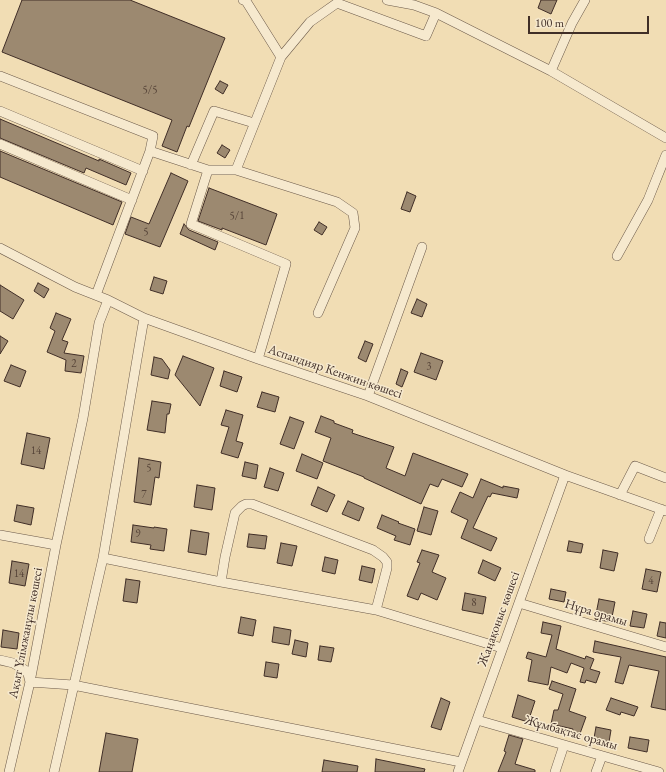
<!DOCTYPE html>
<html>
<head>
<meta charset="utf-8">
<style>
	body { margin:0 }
	#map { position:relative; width:666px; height:772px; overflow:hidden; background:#f1ddb4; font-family:"EB Garamond",serif }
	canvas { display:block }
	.scale { position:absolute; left:528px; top:16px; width:121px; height:18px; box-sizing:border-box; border:2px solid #402e27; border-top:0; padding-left:5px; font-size:12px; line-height:14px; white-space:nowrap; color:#402e27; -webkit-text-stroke:3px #f6e9ce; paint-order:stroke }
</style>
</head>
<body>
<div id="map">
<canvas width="666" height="772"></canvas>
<div class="scale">100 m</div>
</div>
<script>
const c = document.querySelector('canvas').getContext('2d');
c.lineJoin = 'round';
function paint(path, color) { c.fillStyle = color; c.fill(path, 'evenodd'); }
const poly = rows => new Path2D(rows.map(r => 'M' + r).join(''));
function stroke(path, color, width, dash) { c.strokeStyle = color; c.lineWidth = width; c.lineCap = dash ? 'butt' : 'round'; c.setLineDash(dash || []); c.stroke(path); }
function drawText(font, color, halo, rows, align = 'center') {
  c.font = font + ' "EB Garamond",serif'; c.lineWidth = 3; c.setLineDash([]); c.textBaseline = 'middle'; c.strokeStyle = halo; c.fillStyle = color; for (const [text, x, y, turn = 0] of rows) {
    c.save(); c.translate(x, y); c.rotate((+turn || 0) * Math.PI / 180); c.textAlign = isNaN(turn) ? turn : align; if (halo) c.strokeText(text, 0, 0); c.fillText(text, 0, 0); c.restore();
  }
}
const building = poly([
	[22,0,130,0,225,38,189,127,187,126,177,152,162,146,172,120,2,52,22,0],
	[541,0,557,0,551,14,538,8,541,0],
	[220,81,228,85,223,94,215,89,220,81],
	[0,119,99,161,99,159,131,173,126,185,86,168,84,173,0,138,0,119],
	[222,145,230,150,225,158,217,153,222,145],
	[0,151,122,202,113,225,0,177,0,151],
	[171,173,188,181,160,247,125,234,131,217,149,224,171,173],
	[209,188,277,214,266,245,222,228,222,230,198,221,209,188],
	[407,192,416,196,410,212,401,209,407,192],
	[319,222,327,227,322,235,314,230,319,222],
	[184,224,189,230,218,242,215,250,180,234,184,224],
	[154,277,167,281,163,294,150,290,154,277],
	[38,283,49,289,44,298,34,291,38,283],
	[0,285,24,300,13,319,0,311,0,285],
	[417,299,427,304,422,317,411,313,417,299],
	[56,313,71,319,62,340,68,342,64,353,84,356,81,373,65,371,66,360,47,352,55,331,50,328,56,313],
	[0,336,8,341,0,354,0,336],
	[365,341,373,344,366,362,358,358,365,341],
	[421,353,443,361,436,380,414,372,421,353],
	[183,356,214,368,200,406,175,375,183,356],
	[154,357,162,359,170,370,168,379,151,375,154,357],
	[11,365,26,371,20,387,4,381,11,365],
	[401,369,408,372,402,387,396,384,401,369],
	[224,371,242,377,237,392,220,386,224,371],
	[262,392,279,397,275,412,257,407,262,392],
	[152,401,171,404,169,414,167,414,165,433,147,430,152,401],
	[226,410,243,415,236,441,243,443,238,458,221,453,229,427,221,425,226,410],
	[321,416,334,421,334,423,353,430,352,433,394,447,386,468,405,476,413,453,468,474,462,487,442,479,438,487,430,484,421,504,364,478,364,477,323,461,331,438,315,432,321,416],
	[290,417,304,422,294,449,280,444,290,417],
	[27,433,50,438,44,469,21,464,27,433],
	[302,454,323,463,317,479,296,471,302,454],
	[139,458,161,462,159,478,155,477,151,505,134,502,139,458],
	[245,462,258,465,256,479,242,476,245,462],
	[270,468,284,473,278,491,264,487,270,468],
	[481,479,503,488,503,486,519,489,517,498,492,493,490,497,488,496,473,528,497,538,491,551,461,538,468,520,451,512,460,492,473,498,481,479],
	[197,485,215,488,212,510,194,507,197,485],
	[318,487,335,495,327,512,311,505,318,487],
	[348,501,364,508,359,521,342,514,348,501],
	[17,505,34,508,31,525,14,521,17,505],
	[424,507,438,511,431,535,417,531,424,507],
	[382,515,399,522,398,523,415,529,410,545,394,540,396,536,377,528,382,515],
	[133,525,154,528,154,527,167,529,164,551,150,549,151,545,131,542,133,525],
	[191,530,209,533,206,555,188,552,191,530],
	[249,534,267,536,265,549,247,547,249,534],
	[569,541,583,544,581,553,567,551,569,541],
	[281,543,297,546,292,566,277,563,281,543],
	[422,550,439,555,432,572,446,578,437,600,421,593,418,600,407,596,420,563,417,562,422,550],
	[603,550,618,553,614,571,600,568,603,550],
	[325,557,338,560,335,574,322,571,325,557],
	[483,560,501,568,495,581,478,573,483,560],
	[12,561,29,564,25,586,9,583,12,561],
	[362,566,375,569,372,583,359,580,362,566],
	[646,569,661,572,657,592,642,589,646,569],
	[126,579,140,581,137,603,123,601,126,579],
	[551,589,566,592,564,602,549,599,551,589],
	[465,593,486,597,483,614,462,610,465,593],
	[599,599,615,602,611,622,595,619,599,599],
	[633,611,647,614,644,628,630,626,633,611],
	[241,617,256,620,253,636,238,633,241,617],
	[543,622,561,626,556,649,585,659,586,656,594,659,590,669,600,672,596,683,586,680,585,683,580,682,584,668,571,663,567,673,551,667,548,685,528,681,532,660,526,658,528,652,546,657,552,635,541,633,543,622],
	[660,622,666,623,666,638,657,636,660,622],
	[274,627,291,630,289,645,272,642,274,627],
	[3,630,19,633,17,649,1,647,3,630],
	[295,640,308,643,306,657,292,654,295,640],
	[595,641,666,657,666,710,651,707,659,671,629,665,623,684,615,682,621,657,593,652,595,641],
	[320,646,334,648,331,662,318,660,320,646],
	[266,662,279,664,277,678,264,676,266,662],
	[552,681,576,689,569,711,586,717,578,739,570,736,573,729,551,724,554,710,558,710,563,694,549,689,552,681],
	[518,695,535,701,528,722,512,717,518,695],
	[441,698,450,702,441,730,431,727,441,698],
	[611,698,638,707,634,716,621,712,620,715,606,710,611,698],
	[596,727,611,730,609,742,594,738,596,727],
	[106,733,138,739,132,772,99,772,106,733],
	[509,735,523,739,515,764,535,770,535,772,498,772,506,752,504,751,509,735],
	[630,737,649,740,647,752,628,748,630,737],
	[376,759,425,769,424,772,375,772,376,759],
	[324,760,358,766,357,772,322,772,324,760]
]);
const minor = poly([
	[243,0,246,1,281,57],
	[387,0,414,5,436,13,551,71,666,138],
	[551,71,572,23,585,0],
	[0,76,153,136,150,151,208,170,191,224,286,264,258,359],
	[0,111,143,171],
	[0,144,132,200],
	[191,165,214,111,254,123],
	[208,170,236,170,281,57,310,22,337,3,426,36,436,13],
	[236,170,337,202,353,213,355,228,318,313],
	[0,248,75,287,108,300,144,318,258,359,368,396,565,475,666,511],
	[617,256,648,200,666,155],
	[96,295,150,151],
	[144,318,103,558,221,582,225,557,235,513,242,506,246,504,252,504,373,550,383,557,387,562,387,568,376,610,502,648],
	[368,396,422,247],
	[620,495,635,466,666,478],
	[0,535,56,545],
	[649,539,661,509],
	[221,582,376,610],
	[519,603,666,647],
	[0,660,13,663,25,670,28,674,30,682,73,685,461,762],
	[477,720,659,772],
	[9,772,30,682,56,545,83,418,99,323,108,300],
	[54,772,103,558],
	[458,772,565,475],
	[555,772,564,745],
	[596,772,602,756]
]);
const numberNames = [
	["5/5",150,90],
	["5/1",237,216],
	["5",146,232],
	["2",74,364],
	["3",429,367],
	["14",36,451],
	["5",149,468],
	["7",144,495],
	["9",138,534],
	["14",19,574],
	["4",651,581],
	["8",474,603]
];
const streetNames = [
	["Аспандияр Кенжин көшесі",335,372,19],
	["Нұра орамы",596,613,17],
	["Жаңақоныс көшесі",499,619,-70],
	["Ақыт Үлімжанұлы көшесі",26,633,-79],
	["Жұмбақтас орамы",571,733,16]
];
paint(building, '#9c8970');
stroke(building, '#402e27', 1);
stroke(minor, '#6c5a4a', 10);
stroke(minor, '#f6e9ce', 9);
drawText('11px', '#574539', null, numberNames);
drawText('13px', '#402e27', '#f6e9ce', streetNames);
</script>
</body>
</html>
